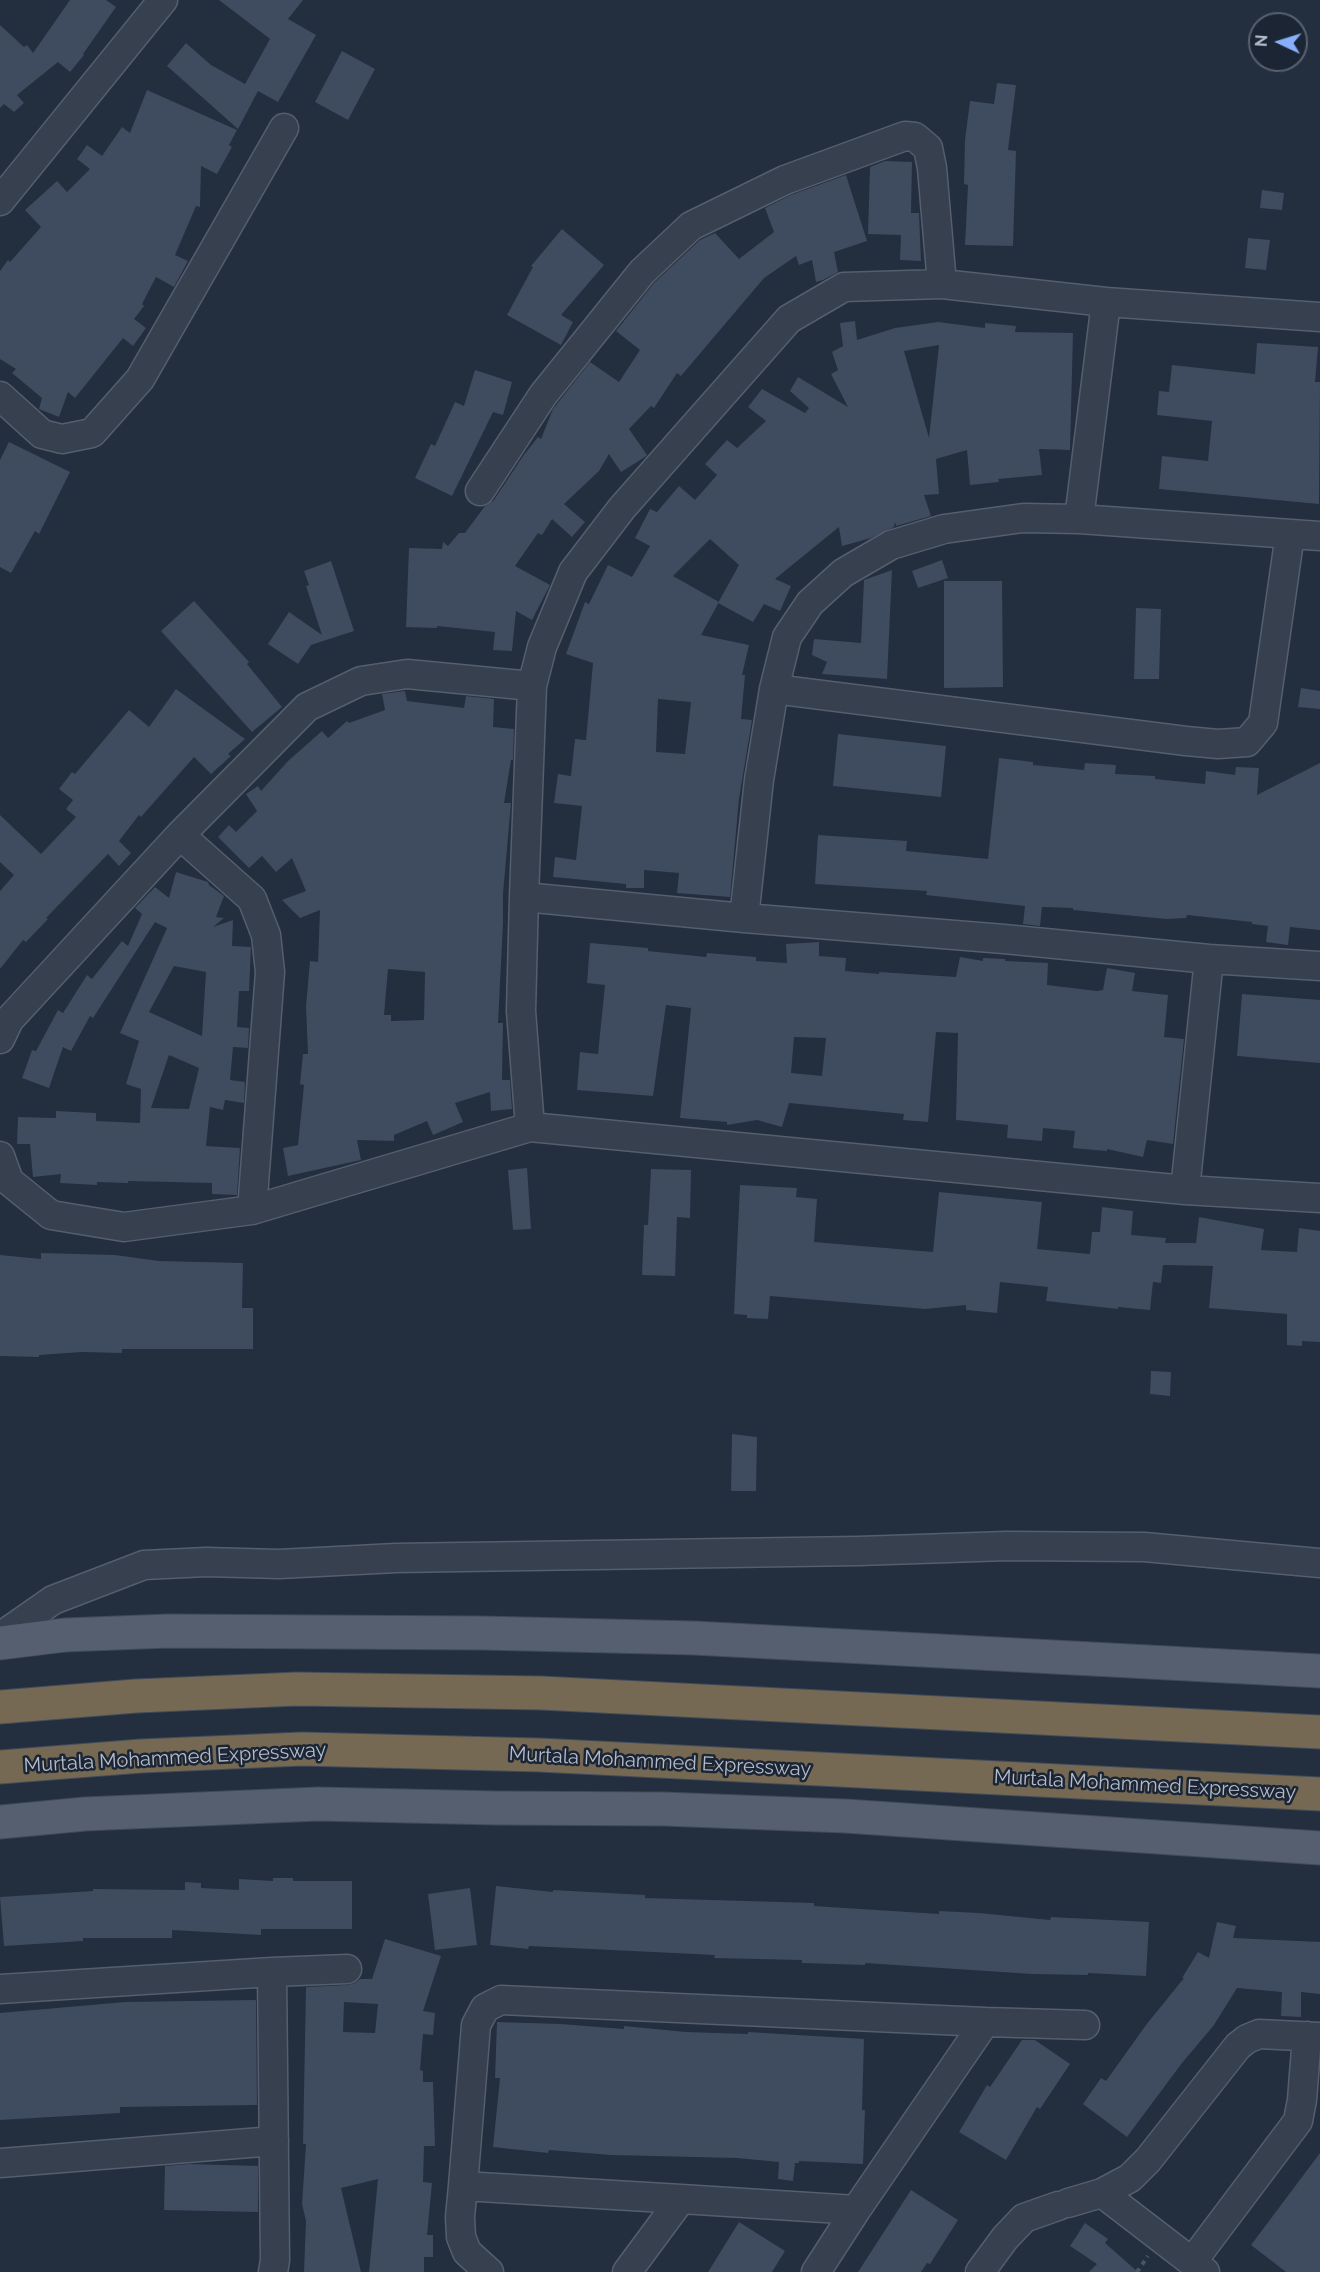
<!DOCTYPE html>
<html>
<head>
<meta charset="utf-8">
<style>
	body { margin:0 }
	#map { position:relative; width:1320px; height:2272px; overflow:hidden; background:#232e3f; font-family:Raleway,sans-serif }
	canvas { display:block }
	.north { position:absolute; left:1248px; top:12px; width:60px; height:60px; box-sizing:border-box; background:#1c2534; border:2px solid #586170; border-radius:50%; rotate:274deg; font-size:16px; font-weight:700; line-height:24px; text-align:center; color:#b3bbca }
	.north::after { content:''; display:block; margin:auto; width:21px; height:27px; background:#87affb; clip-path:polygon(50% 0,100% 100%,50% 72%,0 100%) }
</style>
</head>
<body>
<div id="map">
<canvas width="1320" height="2272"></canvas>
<div class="north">N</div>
</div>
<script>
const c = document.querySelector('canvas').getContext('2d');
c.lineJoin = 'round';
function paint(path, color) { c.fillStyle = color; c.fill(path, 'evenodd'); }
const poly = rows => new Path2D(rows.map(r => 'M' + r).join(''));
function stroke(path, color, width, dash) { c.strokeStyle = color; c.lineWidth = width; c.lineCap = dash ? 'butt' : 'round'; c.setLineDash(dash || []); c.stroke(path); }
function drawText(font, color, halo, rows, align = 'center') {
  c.font = font + ' Raleway,sans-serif'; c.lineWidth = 5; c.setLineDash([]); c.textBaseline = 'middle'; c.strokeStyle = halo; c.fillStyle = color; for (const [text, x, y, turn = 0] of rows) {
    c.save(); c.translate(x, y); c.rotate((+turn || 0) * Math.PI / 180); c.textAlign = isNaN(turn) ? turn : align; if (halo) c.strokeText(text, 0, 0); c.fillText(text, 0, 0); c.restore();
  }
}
const building = poly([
	[70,0,106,0,116,7,83,54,84,55,70,72,58,62,17,95,24,103,14,112,4,104,0,108,0,25,24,47,27,45,33,53],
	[219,0,303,0,288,19,316,35,278,102,258,91,238,129,167,66,186,43,211,65,245,84,270,39],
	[342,51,375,69,348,120,315,102],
	[997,83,1016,85,1008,150,1016,151,1013,246,965,245,968,185,964,184,965,140,970,101,994,104],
	[147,90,237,130,229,145,232,147,217,174,201,166,200,207,196,206,175,255,188,261,174,287,156,277,142,304,144,306,134,319,146,328,133,346,123,338,75,398,68,392,59,417,39,409,42,398,12,373,16,369,0,359,0,271,8,260,10,262,41,227,25,210,57,181,67,192,90,169,77,159,87,145,102,156,122,127,130,133],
	[885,161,912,162,911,213,919,213,921,261,900,260,901,235,868,234,870,167],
	[846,175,867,241,834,252,838,272,823,280,816,282,812,260,799,265,796,256,764,278,681,376,677,373,654,408,651,406,629,429,647,455,645,457,621,472,609,454,599,471,564,504,585,522,572,537,552,519,542,535,538,533,515,566,550,585,532,620,516,611,512,651,493,650,495,632,437,626,437,628,406,627,409,548,442,549,443,542,448,546,459,533,465,533,485,506,494,500,523,456,538,437,541,439,553,409,590,362,619,382,640,350,616,331,654,283,700,240,715,233,739,259,774,232,765,208,791,195],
	[1262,190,1284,193,1282,210,1260,208],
	[562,229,604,265,561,315,573,322,561,345,507,315,533,267,531,266],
	[1248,238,1270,240,1266,270,1245,268],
	[855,321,857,340,895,328,938,322,985,328,985,323,1016,326,1015,332,1073,333,1070,450,1039,449,1042,475,998,479,999,482,970,485,967,450,936,459,939,494,924,495,931,516,896,526,895,522,894,527,871,538,842,546,839,527,775,579,791,586,780,611,764,604,753,622,718,603,739,565,710,539,673,576,719,602,701,635,749,645,742,675,745,675,741,719,752,720,739,799,730,897,677,893,679,873,644,870,644,888,626,888,626,884,553,877,555,857,576,860,582,806,554,803,558,774,571,776,575,739,586,740,593,663,566,654,585,602,589,604,608,565,632,577,650,546,635,538,650,509,657,512,679,486,695,500,717,475,705,464,727,440,737,448,766,421,748,407,762,389,805,413,809,408,790,391,798,377,848,407,831,374,838,370,832,352,843,346,840,323],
	[939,345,929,438,904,351],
	[658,699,691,702,685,754,656,752],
	[1257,343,1318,347,1315,382,1320,382,1319,504,1159,489,1162,456,1208,461,1212,421,1157,415,1159,391,1169,392,1172,365,1255,374],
	[475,370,512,382,503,415,493,412,452,496,415,478,431,444,435,446,455,402,464,406],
	[9,442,70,472,39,534,35,531,11,573,0,567,0,460],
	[942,560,948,578,918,588,912,571],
	[331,561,354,631,311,645,298,664,268,644,289,612,322,635,306,586,309,585,304,571],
	[892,570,887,679,822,674,827,662,812,655,814,639,861,643,864,580],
	[944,581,1002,581,1003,687,944,688],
	[194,601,249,662,247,664,282,707,252,732,161,631],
	[1136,608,1161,609,1159,679,1134,679],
	[1301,688,1320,691,1320,709,1298,707],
	[176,689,245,739,228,754,231,756,211,774,194,757,141,817,139,815,119,841,131,853,119,866,108,854,46,918,48,919,26,942,23,940,0,969,0,891,14,875,0,862,0,815,41,854,76,817,66,809,73,800,59,789,72,772,75,774,129,710,149,727],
	[405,691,407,701,464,708,466,696,494,699,493,727,514,729,513,760,511,760,504,803,511,803,503,894,503,924,498,1023,503,1023,502,1080,510,1080,512,1109,491,1111,490,1092,455,1103,463,1122,433,1135,427,1121,394,1135,394,1141,357,1140,361,1160,288,1176,283,1148,298,1145,304,1085,300,1084,303,1054,308,1054,306,1006,310,961,318,962,320,910,300,918,282,900,306,891,292,858,276,872,262,856,249,868,218,837,229,825,236,832,257,811,246,794,258,786,261,791,288,761,322,731,328,738,347,721,349,723,385,710,382,694],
	[388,969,425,972,424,1020,391,1021,391,1015,384,1015],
	[838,734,946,746,941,797,833,786],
	[999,758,1033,762,1033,765,1084,770,1085,763,1116,765,1115,774,1155,776,1155,779,1205,784,1206,771,1235,775,1236,767,1259,768,1257,795,1320,763,1320,930,1290,927,1288,945,1266,942,1268,926,1252,924,1252,922,1187,915,1186,918,1166,919,1073,910,1073,908,1042,907,1040,926,1023,924,1025,906,926,895,927,891,815,884,818,835,907,841,906,851,988,859],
	[176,872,208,882,209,885,224,896,216,917,224,918,213,927,233,920,232,946,251,947,249,991,239,991,237,1027,249,1028,248,1048,233,1047,230,1080,245,1082,244,1103,225,1100,223,1110,210,1107,206,1146,240,1148,237,1195,212,1194,212,1183,128,1181,128,1183,97,1182,97,1185,60,1183,61,1174,33,1177,30,1144,17,1144,18,1117,56,1118,56,1111,96,1113,96,1121,140,1123,141,1089,126,1084,139,1041,120,1033,167,928,155,922,93,1018,90,1016,71,1051,63,1047,49,1088,22,1078,32,1050,36,1051,58,1010,63,1013,87,975,92,979,122,941,128,946,142,914,135,908,155,887,169,898],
	[174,966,206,972,202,1036,149,1012],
	[169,1055,199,1068,189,1109,151,1108],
	[819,942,819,956,846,958,845,971,879,974,879,972,956,977,960,957,983,961,983,958,1005,959,1005,961,1048,963,1047,985,1097,991,1103,990,1107,968,1135,973,1132,991,1168,995,1164,1037,1184,1039,1173,1144,1147,1140,1143,1157,1107,1149,1107,1151,1073,1148,1075,1131,1043,1128,1042,1141,1007,1138,1008,1125,956,1120,958,1033,936,1032,928,1122,903,1120,904,1114,789,1103,782,1127,757,1120,727,1125,727,1122,680,1118,691,1008,666,1005,653,1096,577,1090,580,1052,598,1054,605,985,587,983,590,943,648,948,648,951,706,957,707,953,756,957,756,961,787,963,786,944],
	[794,1037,826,1038,822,1076,791,1073],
	[1242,994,1320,1000,1320,1063,1237,1056],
	[527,1168,531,1229,513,1230,508,1170],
	[651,1169,691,1170,690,1218,677,1217,675,1276,642,1275,644,1225,648,1225],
	[740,1185,797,1188,796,1197,817,1199,814,1242,933,1252,939,1192,1042,1202,1037,1249,1090,1254,1092,1232,1100,1232,1102,1207,1133,1211,1131,1235,1166,1238,1165,1243,1196,1243,1199,1217,1264,1229,1261,1250,1297,1252,1299,1228,1320,1231,1320,1342,1302,1341,1302,1346,1287,1345,1287,1314,1209,1308,1213,1266,1163,1265,1161,1283,1153,1282,1150,1310,1118,1307,1118,1309,1046,1301,1048,1287,1000,1282,997,1313,966,1310,966,1305,925,1309,770,1296,768,1319,747,1318,747,1315,734,1314],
	[41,1253,115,1255,159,1261,243,1263,242,1308,253,1308,253,1349,122,1349,122,1353,82,1352,39,1355,39,1357,0,1356,0,1255,41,1259],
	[1151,1371,1171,1372,1170,1396,1150,1394],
	[732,1434,757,1437,756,1491,731,1491],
	[273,1878,293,1878,293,1881,352,1881,352,1929,261,1929,261,1935,172,1930,172,1938,83,1938,83,1941,4,1946,0,1897,93,1891,93,1889,185,1890,185,1882,201,1883,201,1888,239,1890,239,1879,273,1881],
	[496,1886,553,1892,553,1890,645,1895,645,1898,814,1903,814,1906,939,1914,939,1911,979,1913,1050,1920,1051,1917,1149,1922,1146,1976,1088,1973,1088,1975,1032,1974,865,1963,865,1965,802,1963,802,1960,714,1958,715,1955,529,1946,528,1949,490,1945],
	[470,1888,477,1945,435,1950,428,1894],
	[1217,1922,1236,1926,1233,1938,1320,1942,1320,1994,1301,1992,1301,2017,1281,2016,1282,1992,1237,1988,1214,2025,1182,2063,1127,2137,1083,2104,1101,2078,1106,2081,1146,2025,1184,1978,1182,1978,1198,1952,1209,1958],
	[385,1939,441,1956,423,2011,435,2013,433,2035,423,2034,420,2070,423,2071,423,2082,433,2082,435,2146,424,2146,423,2182,432,2183,427,2235,433,2235,433,2257,424,2257,424,2272,369,2272,378,2179,341,2188,361,2272,304,2272,306,2221,302,2204,306,2144,303,2144,306,1987,348,1985,355,1983,360,1979,372,1979],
	[344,2002,378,2004,375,2033,343,2032],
	[256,2000,257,2105,120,2107,120,2113,0,2120,0,2013,125,2002],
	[497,2022,561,2024,624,2029,624,2026,686,2032,748,2034,748,2032,864,2039,862,2110,865,2110,863,2164,799,2161,799,2163,795,2163,793,2181,778,2179,779,2162,737,2158,611,2155,549,2150,548,2153,493,2147,500,2078,495,2078],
	[1022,2040,1035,2040,1070,2064,1040,2109,1037,2107,1006,2160,959,2132,987,2085,990,2087],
	[1320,2153,1320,2272,1286,2272,1251,2245],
	[189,2164,258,2166,258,2212,164,2210,165,2166],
	[911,2190,958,2220,930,2264,927,2263,921,2272,858,2272],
	[739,2222,785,2251,772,2272,708,2272],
	[1085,2223,1108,2239,1105,2243,1138,2272,1089,2272,1097,2264,1070,2246]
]);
const path = poly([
	[1137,2272,1148,2256]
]);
const minor = poly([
	[0,201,163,0],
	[0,396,42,434,62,439,92,433,140,379,284,128],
	[480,491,543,395,642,272,691,226,785,180,905,136,915,137,928,148,932,168,942,284],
	[1079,519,1106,302],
	[774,689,1186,741,1218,744,1247,742,1263,723,1290,534],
	[180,835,252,899,266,935,270,972,252,1210],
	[524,897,744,918,1004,939,1209,959,1320,966],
	[744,918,759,780,774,689,787,637,810,603,843,573,891,545,944,529,1023,518,1079,519,1320,536],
	[0,1039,9,1020,180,835,307,707,361,681,407,674,532,686],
	[530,1127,521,1011,524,897,532,686,542,647,573,572,622,508,789,319,844,287,942,284,1106,302,1320,317],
	[0,1156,9,1181,51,1215,124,1227,252,1210,530,1127,1185,1190,1320,1198],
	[1185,1190,1209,959],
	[0,1637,53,1600,144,1565,206,1562,279,1564,396,1558,859,1551,1007,1546,1144,1547,1320,1563],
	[0,1989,272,1972],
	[985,2022,1085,2025],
	[0,2163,274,2141],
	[463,2186,460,2217,461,2237,467,2252,489,2272],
	[1102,2193,1205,2272],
	[681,2199,856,2210],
	[1068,2203,1102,2193,1130,2178,1148,2160,1238,2046,1247,2039,1259,2034,1320,2037],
	[1192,2262,1298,2121,1302,2100,1307,2036],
	[273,2272,275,2260,272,1972,347,1969],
	[627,2272,681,2199,463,2186,476,2025,485,2008,501,2000,985,2022,856,2210,816,2272],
	[980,2272,1005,2238,1024,2218,1058,2206]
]);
const major = poly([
	[0,1643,65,1635,168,1631,482,1633,694,1638,1320,1671],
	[0,1822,85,1814,318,1804,496,1808,664,1809,845,1816,1320,1848]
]);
const highway = poly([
	[0,1707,136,1696,297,1689,541,1693,1320,1732],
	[0,1767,141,1756,302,1749,539,1755,1320,1794]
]);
const streetNames = [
	["Murtala Mohammed Expressway",175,1758,-3],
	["Murtala Mohammed Expressway",660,1762,3],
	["Murtala Mohammed Expressway",1145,1785,3]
];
paint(building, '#3f4b5f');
stroke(minor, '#555e6d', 31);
stroke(major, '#404958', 35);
stroke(highway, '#424b5a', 35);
stroke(path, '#43595d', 4, [4.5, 4.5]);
stroke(minor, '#37404f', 28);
stroke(major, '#555f6f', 33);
stroke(highway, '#756954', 33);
drawText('20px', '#b3bbca', '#1c2534', streetNames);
</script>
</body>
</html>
